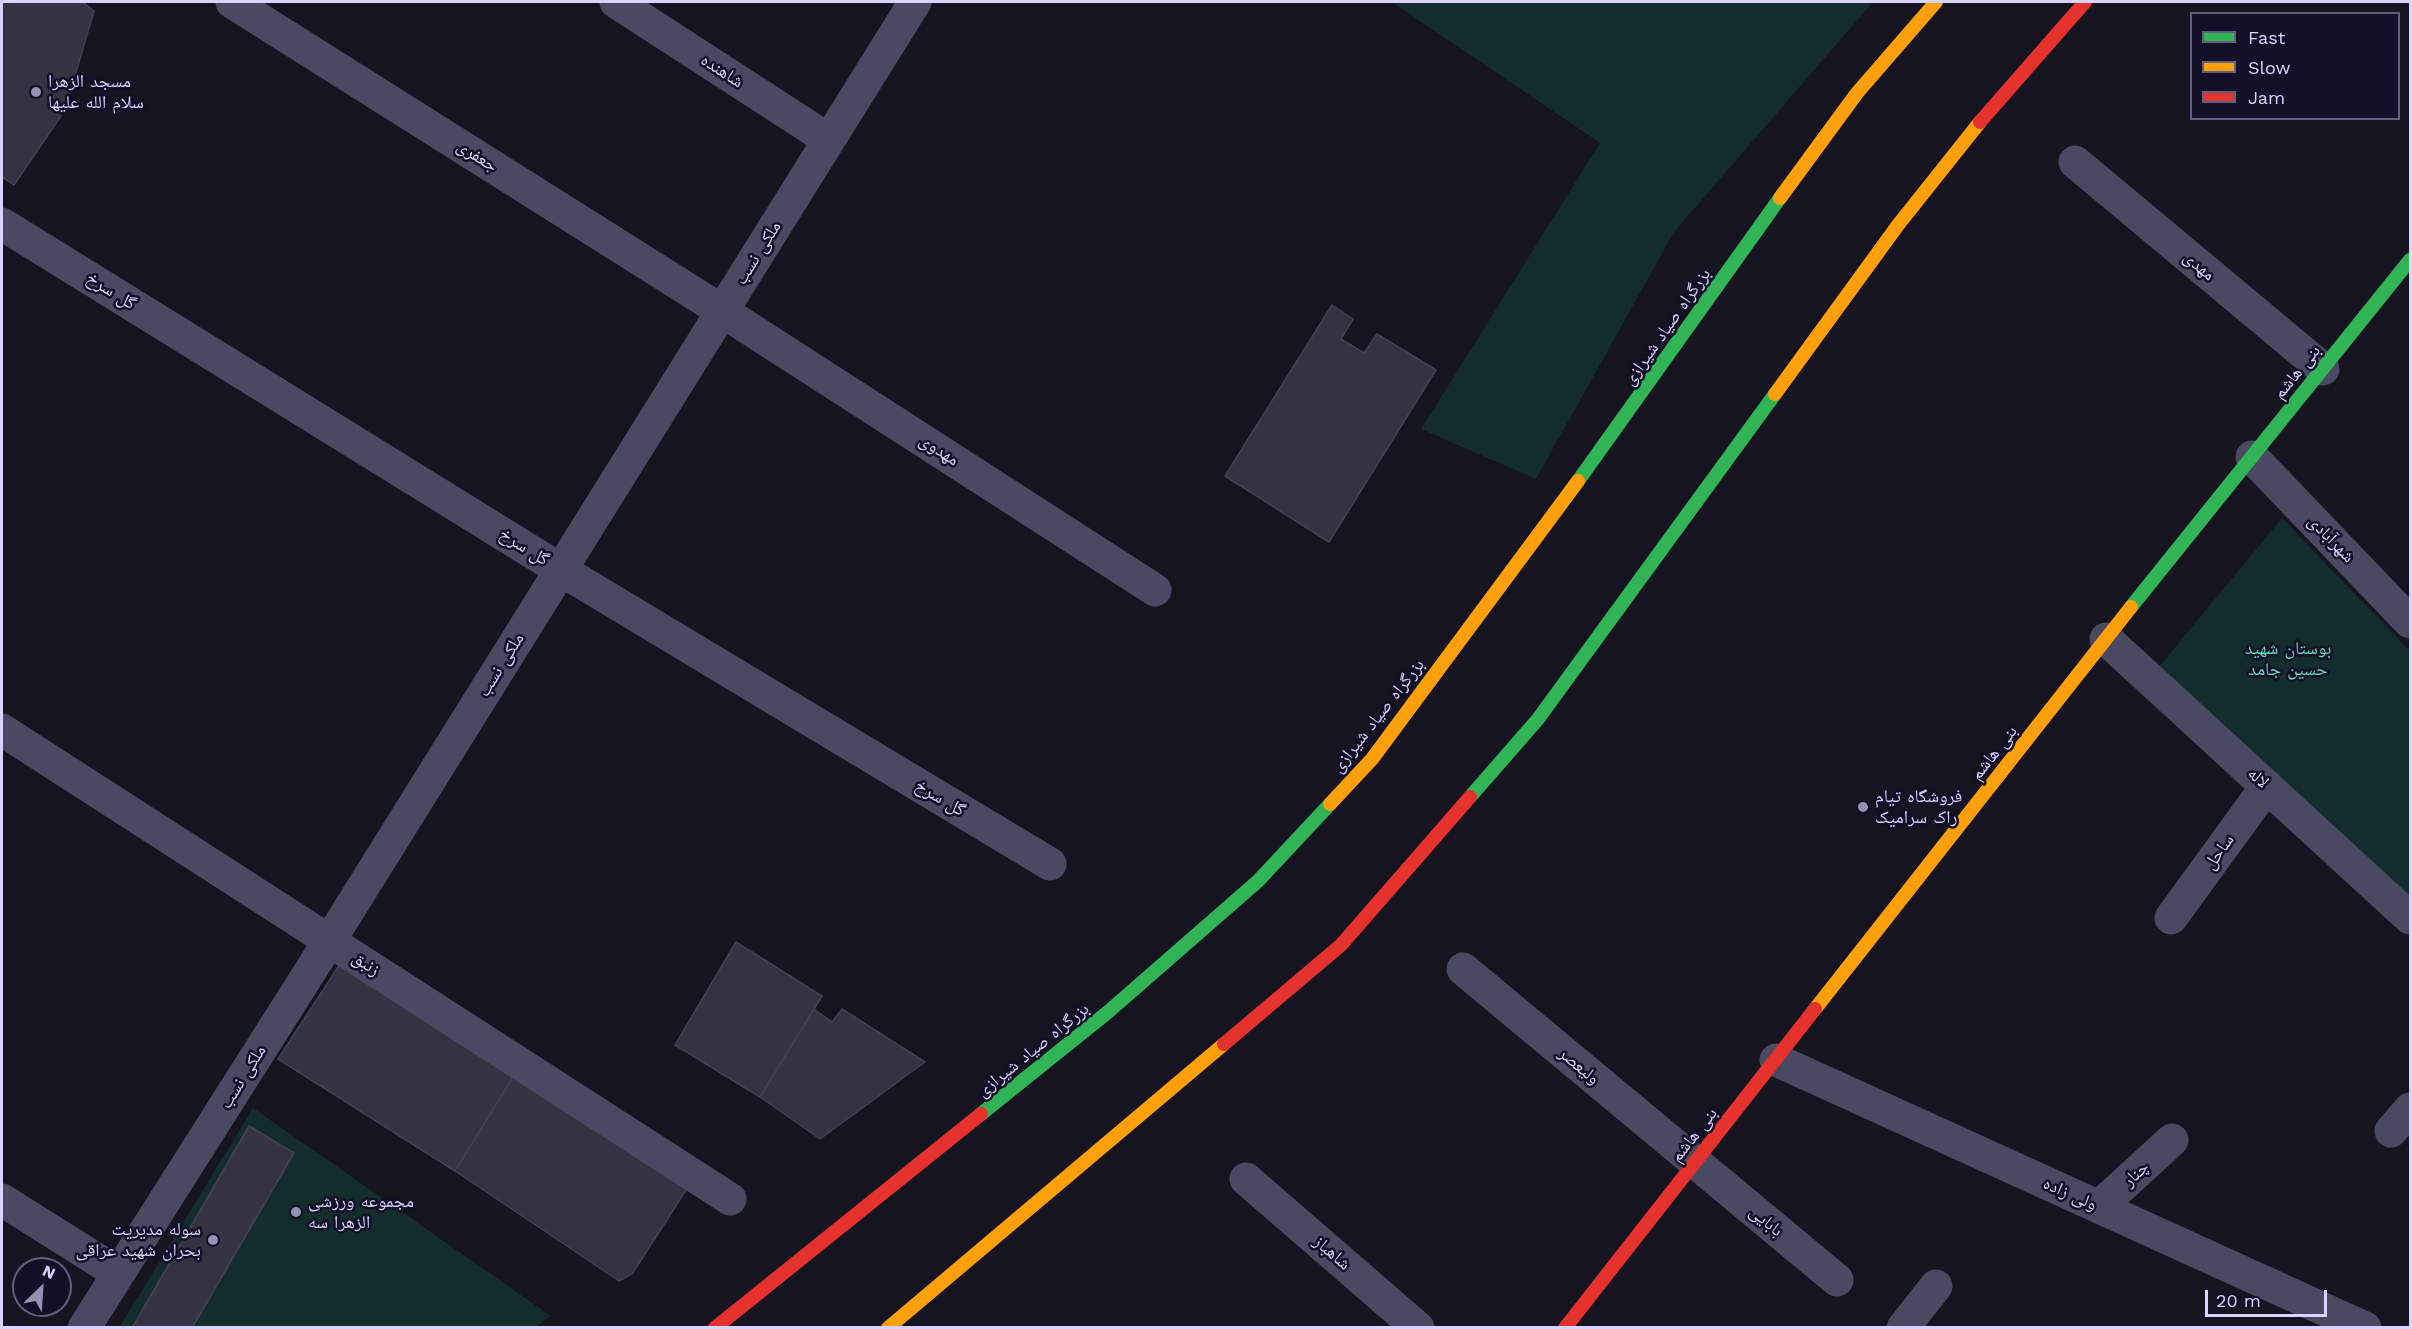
<!DOCTYPE html>
<html>
<head>
<meta charset="utf-8">
<style>
	body { margin:0 }
	#map { position:relative; width:2412px; height:1329px; overflow:hidden; background:#161421; font-family:"Work Sans",sans-serif }
	canvas { display:block }
	.frame { position:absolute; inset:0; border:3px solid #d9d4ff; pointer-events:none }
	.legend { position:absolute; left:2190px; top:12px; width:210px; height:108px; box-sizing:border-box; background:#130f26; border:2px solid #625e7d; margin:0; padding:8px 10px; list-style:none; font-size:18px; color:#d9d4ff }
	.legend li { display:flex; align-items:center; gap:12px; height:30px }
	.legend b { width:30px; border:2px solid #625e7d }
	.north { position:absolute; left:12px; top:1257px; width:60px; height:60px; box-sizing:border-box; background:#130f26; border:2px solid #625e7d; border-radius:50%; rotate:25deg; font-size:16px; font-weight:700; line-height:24px; text-align:center; color:#d9d4ff }
	.north::after { content:''; display:block; margin:auto; width:21px; height:27px; background:#9591b1; clip-path:polygon(50% 0,100% 100%,50% 72%,0 100%) }
	.scale { position:absolute; left:2205px; top:1290px; width:122px; height:27px; box-sizing:border-box; border:3px solid #d9d4ff; border-top:0; padding-left:8px; font-size:18px; line-height:21px; white-space:nowrap; color:#d9d4ff; -webkit-text-stroke:4px #130f26; paint-order:stroke }
</style>
</head>
<body>
<div id="map">
<canvas width="2412" height="1329"></canvas>
<div class="frame"></div>
<ul class="legend">
<li><b style="height:8px;background:#30b455"></b>Fast</li>
<li><b style="height:8px;background:#ff9f0a"></b>Slow</li>
<li><b style="height:8px;background:#e5322d"></b>Jam</li>
</ul>
<div class="north">N</div>
<div class="scale">20 m</div>
</div>
<script>
const c = document.querySelector('canvas').getContext('2d');
c.lineJoin = 'round';
function paint(path, color) { c.fillStyle = color; c.fill(path, 'evenodd'); }
const poly = rows => new Path2D(rows.map(r => 'M' + r).join(''));
function stroke(path, color, width, dash) { c.strokeStyle = color; c.lineWidth = width; c.lineCap = dash ? 'butt' : 'round'; c.setLineDash(dash || []); c.stroke(path); }
function drawText(font, color, halo, rows, align = 'center') {
  c.font = font + ' "Work Sans","Noto Naskh Arabic",sans-serif'; c.lineWidth = 5; c.setLineDash([]); c.textBaseline = 'middle'; c.strokeStyle = halo; c.fillStyle = color; for (const [text, x, y, turn = 0] of rows) {
    c.save(); c.translate(x, y); c.rotate((+turn || 0) * Math.PI / 180); c.textAlign = isNaN(turn) ? turn : align; if (halo) c.strokeText(text, 0, 0); c.fillText(text, 0, 0); c.restore();
  }
}
const green = poly([
	[1392,2,1873,2,1674,232,1536,479,1421,429,1600,143],
	[2282,518,2410,651,2410,898,2158,668],
	[253,1108,551,1316,534,1328,119,1328]
]);
const building = poly([
	[2,2,83,2,94,11,65,110,14,185,2,177,2,2],
	[1332,305,1353,319,1341,339,1364,353,1377,334,1436,370,1329,542,1225,476,1332,305],
	[736,942,822,996,760,1097,675,1045,736,942],
	[340,964,518,1069,455,1171,278,1059,340,964],
	[814,1009,832,1022,842,1009,925,1062,820,1139,760,1097,814,1009],
	[518,1069,690,1184,632,1274,619,1281,455,1171,518,1069],
	[249,1126,294,1153,192,1328,132,1328,249,1126]
]);
const street = poly([
	[232,2,722,311,1155,590],
	[616,2,829,140],
	[2075,162,2323,369],
	[2,224,561,570,1050,864],
	[2252,457,2410,622],
	[2106,639,2410,918],
	[2,730,730,1199],
	[2171,918,2267,786],
	[1463,969,1837,1280],
	[1776,1060,2365,1328],
	[2391,1131,2410,1109],
	[1246,1179,1418,1328],
	[2,1200,118,1273],
	[2099,1207,2172,1140],
	[84,1328,330,940,915,2],
	[1903,1328,1936,1286]
]);
const fast = poly([
	[1578,481,1780,198],
	[2131,607,2410,260],
	[1470,797,1538,719,1775,394],
	[981,1114,1108,1012,1258,881,1330,804]
]);
const slow = poly([
	[1780,198,1857,93,1936,2],
	[1775,394,1898,225,1980,122],
	[1330,804,1372,759,1578,481],
	[1815,1009,2131,607],
	[888,1328,1224,1044]
]);
const jam = poly([
	[1980,122,2085,2],
	[1224,1044,1341,945,1470,797],
	[715,1328,981,1114],
	[1565,1328,1815,1009]
]);
const markers = [
	[36,92,6,"#9591b1"],
	[1863,807,6,"#9591b1"],
	[296,1212,6,"#9591b1"],
	[213,1240,6,"#9591b1"]
];
const streetNames = [
	["شاهنده",722,71,33],
	["جعفری",477,156,32],
	["ملکی نسب",758,253,-58],
	["مهدی",2199,266,40],
	["گل سرخ",111,291,32],
	["بزرگراه صیاد شیرازی",1667,327,-55],
	["بنی هاشم",2297,372,-51],
	["مهدوی",939,450,33],
	["شهرآبادی",2331,539,46],
	["گل سرخ",524,547,32],
	["ملکی نسب",501,665,-58],
	["بزرگراه صیاد شیرازی",1378,716,-52],
	["بنی هاشم",1994,753,-52],
	["لاله",2258,778,42],
	["گل سرخ",940,798,31],
	["ساحل",2219,852,-54],
	["زنبق",366,964,33],
	["بزرگراه صیاد شیرازی",1033,1050,-39],
	["ولیعصر",1579,1066,40],
	["ملکی نسب",243,1077,-58],
	["بنی هاشم",1694,1135,-52],
	["چنار",2136,1174,-43],
	["ولی زاده",2070,1194,24],
	["بابایی",1766,1221,40],
	["شاهباز",1332,1253,41]
];
const poiNames = [
	["مسجد الزهرا",48,82],
	["سلام الله علیها",48,103],
	["فروشگاه تیام",1875,797],
	["راک سرامیک",1875,818],
	["مجموعه ورزشی",308,1202],
	["الزهرا سه",308,1223],
	["سوله مدیریت",201,1230,"right"],
	["بحران شهید عراقی",201,1251,"right"]
];
const parkNames = [
	["بوستان شهید",2288,649],
	["حسین جامد",2288,670]
];
paint(green, '#132c2d');
paint(building, '#343243');
stroke(building, '#433f54', 1.5);
stroke(street, '#4a4962', 33);
stroke(fast, '#30b455', 14);
stroke(slow, '#ff9f0a', 14);
stroke(jam, '#e5322d', 14);
for (const [x, y, r, color] of markers) { const dot = new Path2D(); dot.arc(x, y, r, 0, 2 * Math.PI); c.fillStyle = color; c.fill(dot); stroke(dot, '#130f26', 2); }
drawText('18px', '#d9d4ff', '#130f26', streetNames);
drawText('18px', '#d9d4ff', '#130f26', poiNames, 'left');
drawText('18px', '#5fe0c0', '#130f26', parkNames);
</script>
</body>
</html>
